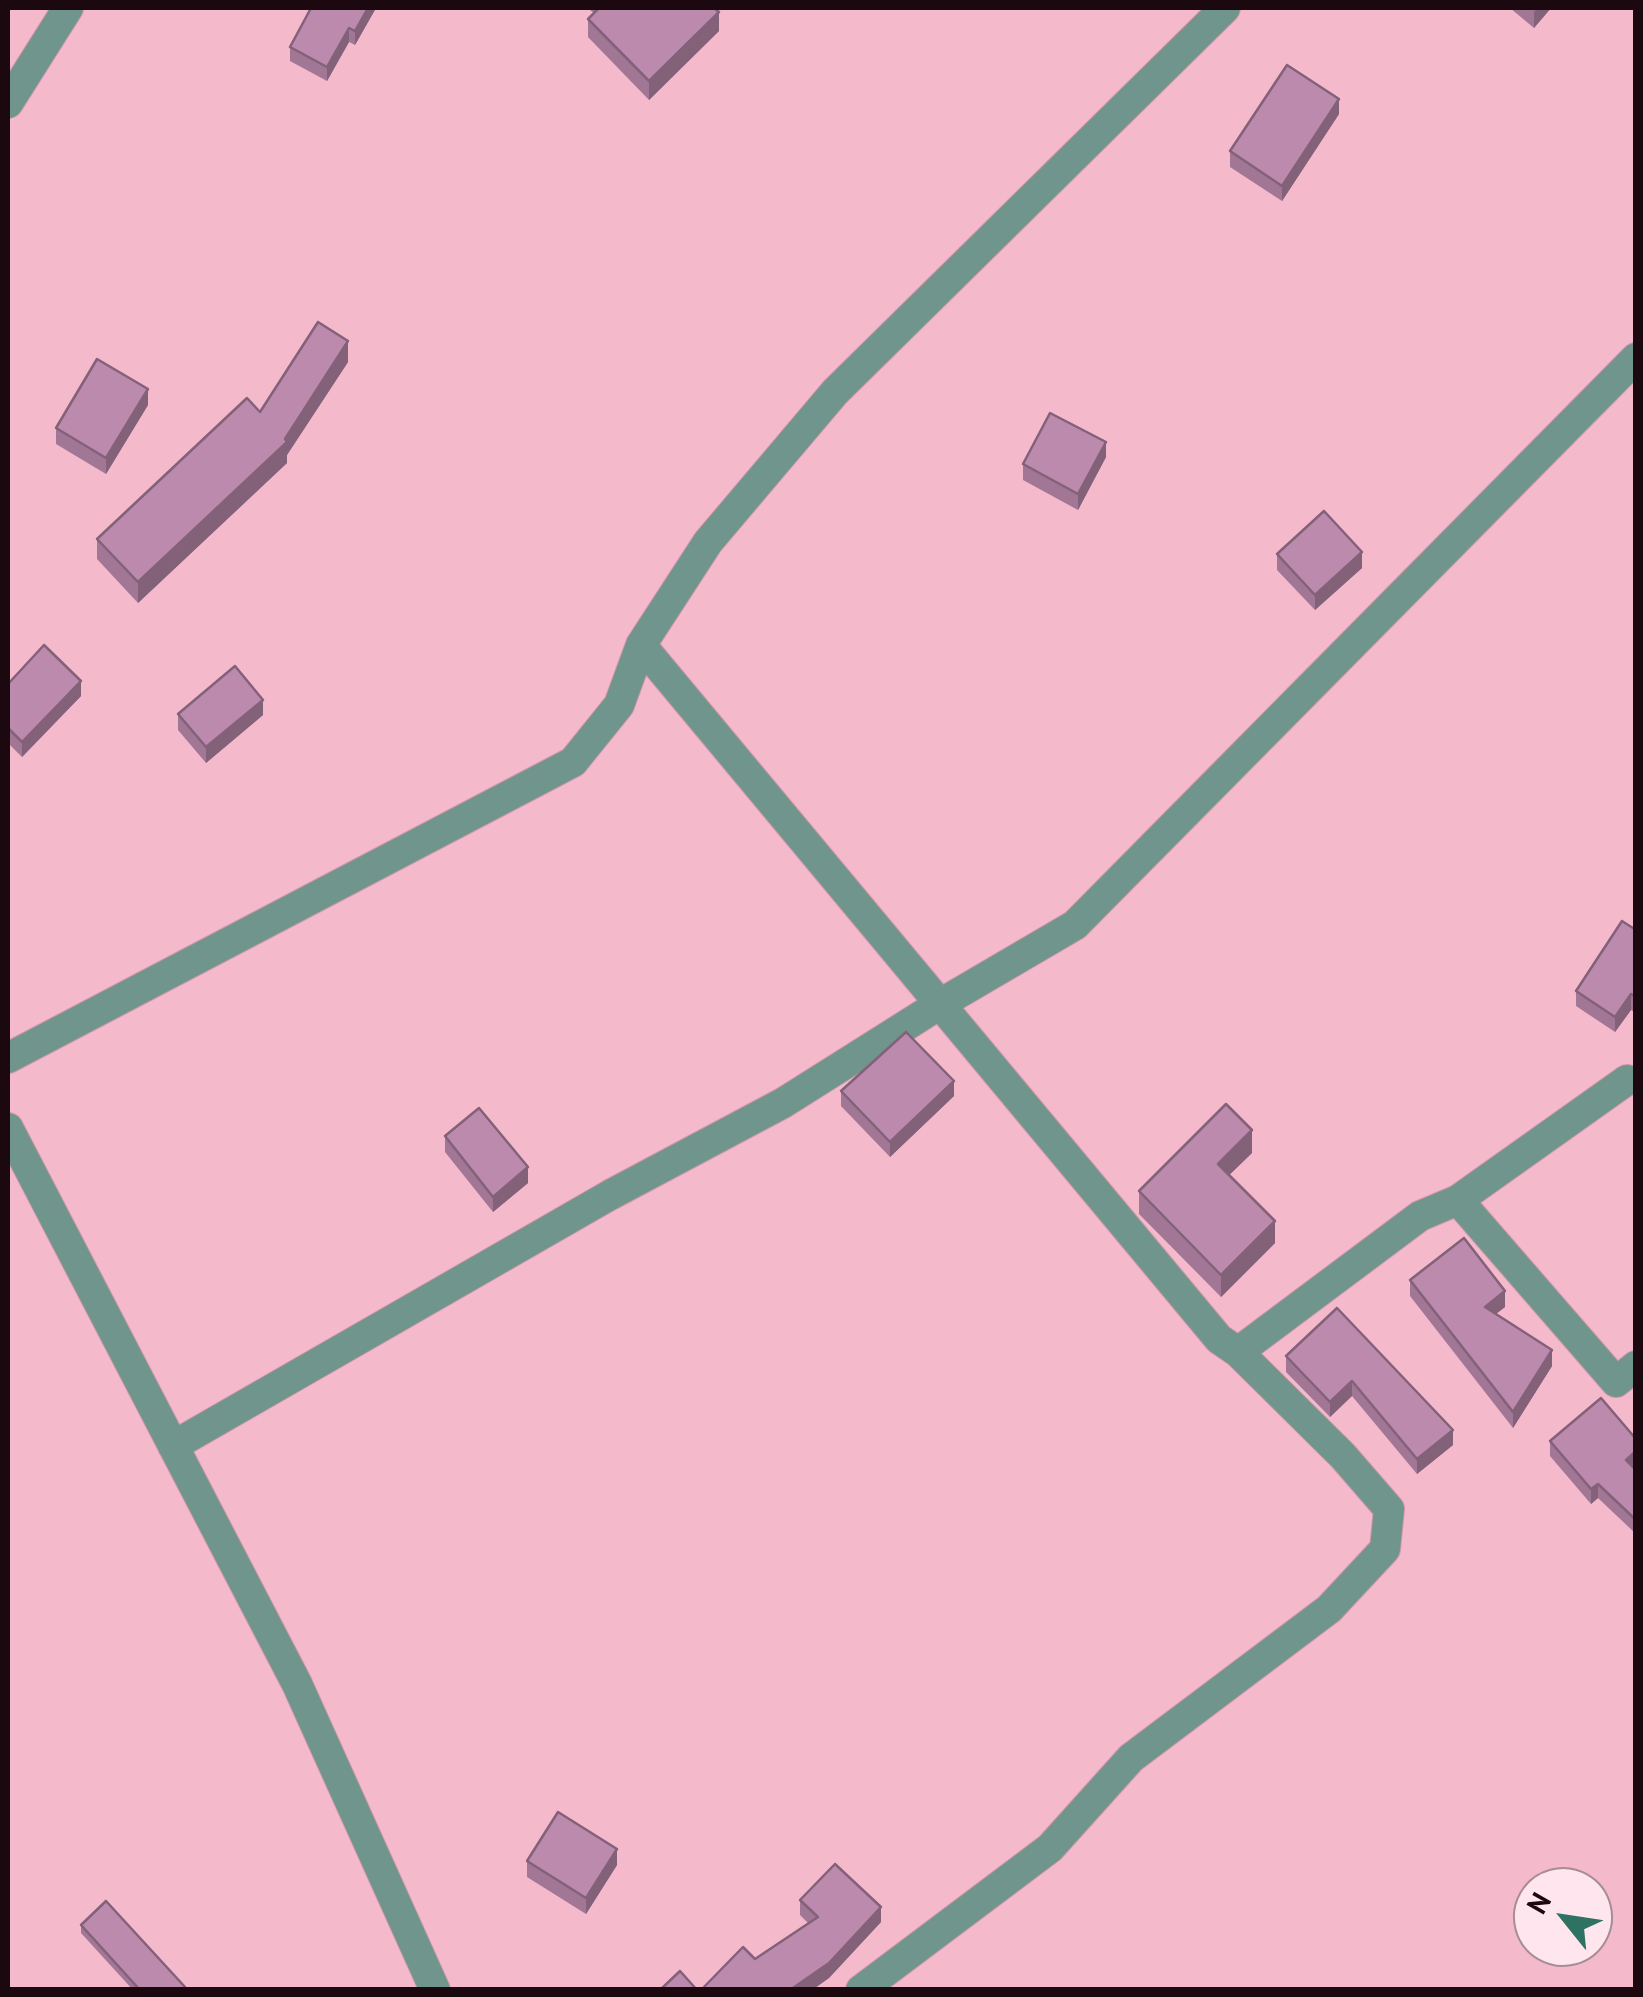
<!DOCTYPE html>
<html>
<head>
<meta charset="utf-8">
<style>
	body { margin:0 }
	#map { position:relative; width:1643px; height:1997px; overflow:hidden; background:#f5b9cc; font-family:"PT Sans",sans-serif }
	canvas { display:block }
	.frame { position:absolute; inset:0; border:10px solid #1c080f; pointer-events:none }
	.north { position:absolute; left:1513px; top:1867px; width:100px; height:100px; box-sizing:border-box; background:#ffe5ed; border:2px solid #a48d94; border-radius:50%; rotate:300deg; font-size:28px; font-weight:700; line-height:40px; text-align:center; color:#1c080f }
	.north::after { content:''; display:block; margin:auto; width:35px; height:45px; background:#2e7264; clip-path:polygon(50% 0,100% 100%,50% 72%,0 100%) }
</style>
</head>
<body>
<div id="map">
<canvas width="1643" height="1997"></canvas>
<div class="frame"></div>
<div class="north">N</div>
</div>
<script>
const c = document.querySelector('canvas').getContext('2d');
c.lineJoin = 'round';
const poly = rows => new Path2D(rows.map(r => 'M' + r).join(''));
function stroke(path, color, width, dash) { c.strokeStyle = color; c.lineWidth = width; c.lineCap = dash ? 'butt' : 'round'; c.setLineDash(dash || []); c.stroke(path); }
function paint(path, color) { c.fillStyle = color; c.fill(path, 'evenodd'); }
const street = poly([
	[8,103,68,8],
	[641,645,1219,1339,1238,1352,1420,1216,1458,1200,1616,1382,1636,1366],
	[8,1058,573,762,619,705,641,645,708,542,835,392,1225,8],
	[8,1128,297,1684,435,1990],
	[1458,1200,1627,1080],
	[173,1446,610,1195,783,1103,940,1004,1075,925,1636,358],
	[861,1990,1050,1848,1131,1758,1329,1609,1385,1549,1389,1509,1343,1456,1238,1352]
]);
const wall = poly([
	[311,8,376,8,355,45,349,42,327,81,290,61,290,47],
	[587,8,714,8,719,31,649,100,588,37,588,19,594,13],
	[1510,8,1551,8,1534,28],
	[1339,114,1282,201,1230,167,1230,151],
	[348,362,287,455,287,463,138,603,97,559,97,539,260,412],
	[148,405,106,474,56,444,56,428],
	[1106,457,1078,510,1023,480,1023,464],
	[1277,554,1362,568,1315,610,1277,570],
	[8,684,81,696,22,757,8,743],
	[178,714,263,715,206,763,178,730],
	[1636,930,1636,1013,1631,1010,1615,1032,1576,1006,1576,991],
	[841,1091,954,1096,890,1157,841,1106],
	[445,1136,528,1183,493,1212,445,1152],
	[1252,1153,1229,1175,1275,1243,1221,1297,1139,1214,1139,1191],
	[1410,1280,1505,1307,1496,1314,1552,1366,1513,1428,1410,1296],
	[1337,1308,1453,1445,1417,1474,1352,1396,1330,1417,1286,1372,1286,1356],
	[1550,1441,1633,1468,1636,1470,1636,1534,1598,1498,1591,1504,1550,1456],
	[527,1861,617,1865,586,1914,527,1877],
	[800,1900,881,1922,829,1978,812,1990,701,1990,755,1959,808,1923,800,1915],
	[81,1925,185,1990,133,1990,81,1933]
]);
const shadedWall = poly([
	[368,8,376,8,355,45,355,31],
	[1538,8,1551,8,1534,28,1534,12],
	[719,12,719,31,649,100,649,81],
	[349,28,349,42,327,81,327,67],
	[1339,99,1339,114,1282,201,1282,186],
	[348,341,348,362,287,455,287,463,138,603,138,582,285,439],
	[148,389,148,405,106,474,106,458],
	[1106,442,1106,457,1078,510,1078,494],
	[1362,552,1362,568,1315,610,1315,595],
	[81,681,81,696,22,757,22,742],
	[263,700,263,715,206,763,206,747],
	[1631,994,1631,1010,1615,1032,1615,1017],
	[954,1081,954,1096,890,1157,890,1142],
	[1252,1130,1252,1153,1218,1186,1218,1164],
	[528,1167,528,1183,493,1212,493,1197],
	[1275,1221,1275,1243,1221,1297,1221,1275],
	[1505,1291,1505,1307,1485,1322,1485,1307],
	[1552,1350,1552,1366,1513,1428,1513,1412],
	[1352,1381,1352,1396,1330,1417,1330,1402],
	[1453,1430,1453,1445,1417,1474,1417,1459],
	[1636,1451,1636,1466,1626,1474,1626,1460],
	[1598,1484,1598,1498,1591,1504,1591,1489],
	[617,1849,617,1865,586,1914,586,1898],
	[881,1907,881,1922,829,1978,812,1990,790,1990]
]);
const building = poly([
	[311,8,368,8,355,31,349,28,327,67,290,47,311,8],
	[599,8,714,8,719,12,649,81,588,19,599,8],
	[1287,65,1339,99,1282,186,1230,151,1287,65],
	[318,322,348,341,285,439,287,442,138,582,97,539,247,398,260,412,318,322],
	[97,359,148,389,106,458,56,428,97,359],
	[1050,413,1106,442,1078,494,1023,464,1050,413],
	[1324,511,1362,552,1315,595,1277,554,1324,511],
	[44,645,81,681,22,742,8,728,8,684,44,645],
	[235,666,263,700,206,747,178,714,235,666],
	[1622,921,1636,930,1636,997,1631,994,1615,1017,1576,991,1622,921],
	[906,1032,954,1081,890,1142,841,1091,906,1032],
	[1226,1104,1252,1130,1218,1164,1275,1221,1221,1275,1139,1191,1226,1104],
	[479,1108,528,1167,493,1197,445,1136,479,1108],
	[1464,1238,1505,1291,1485,1307,1552,1350,1513,1412,1410,1280,1464,1238],
	[1337,1308,1453,1430,1417,1459,1352,1381,1330,1402,1286,1356,1337,1308],
	[1601,1398,1636,1439,1636,1451,1626,1460,1636,1470,1636,1520,1598,1484,1591,1489,1550,1441,1601,1398],
	[558,1812,617,1849,586,1898,527,1861,558,1812],
	[835,1864,881,1907,829,1963,790,1990,701,1990,743,1947,755,1959,818,1917,800,1900,835,1864],
	[106,1901,185,1987,182,1990,140,1990,81,1925,106,1901],
	[680,1971,697,1990,660,1990,680,1971]
]);
stroke(street, '#ce99aa', 32);
stroke(street, '#70958c', 30);
paint(wall, '#a17795');
paint(shadedWall, '#836179');
paint(building, '#bb8aad');
stroke(building, '#836179', 2.5);
</script>
</body>
</html>
